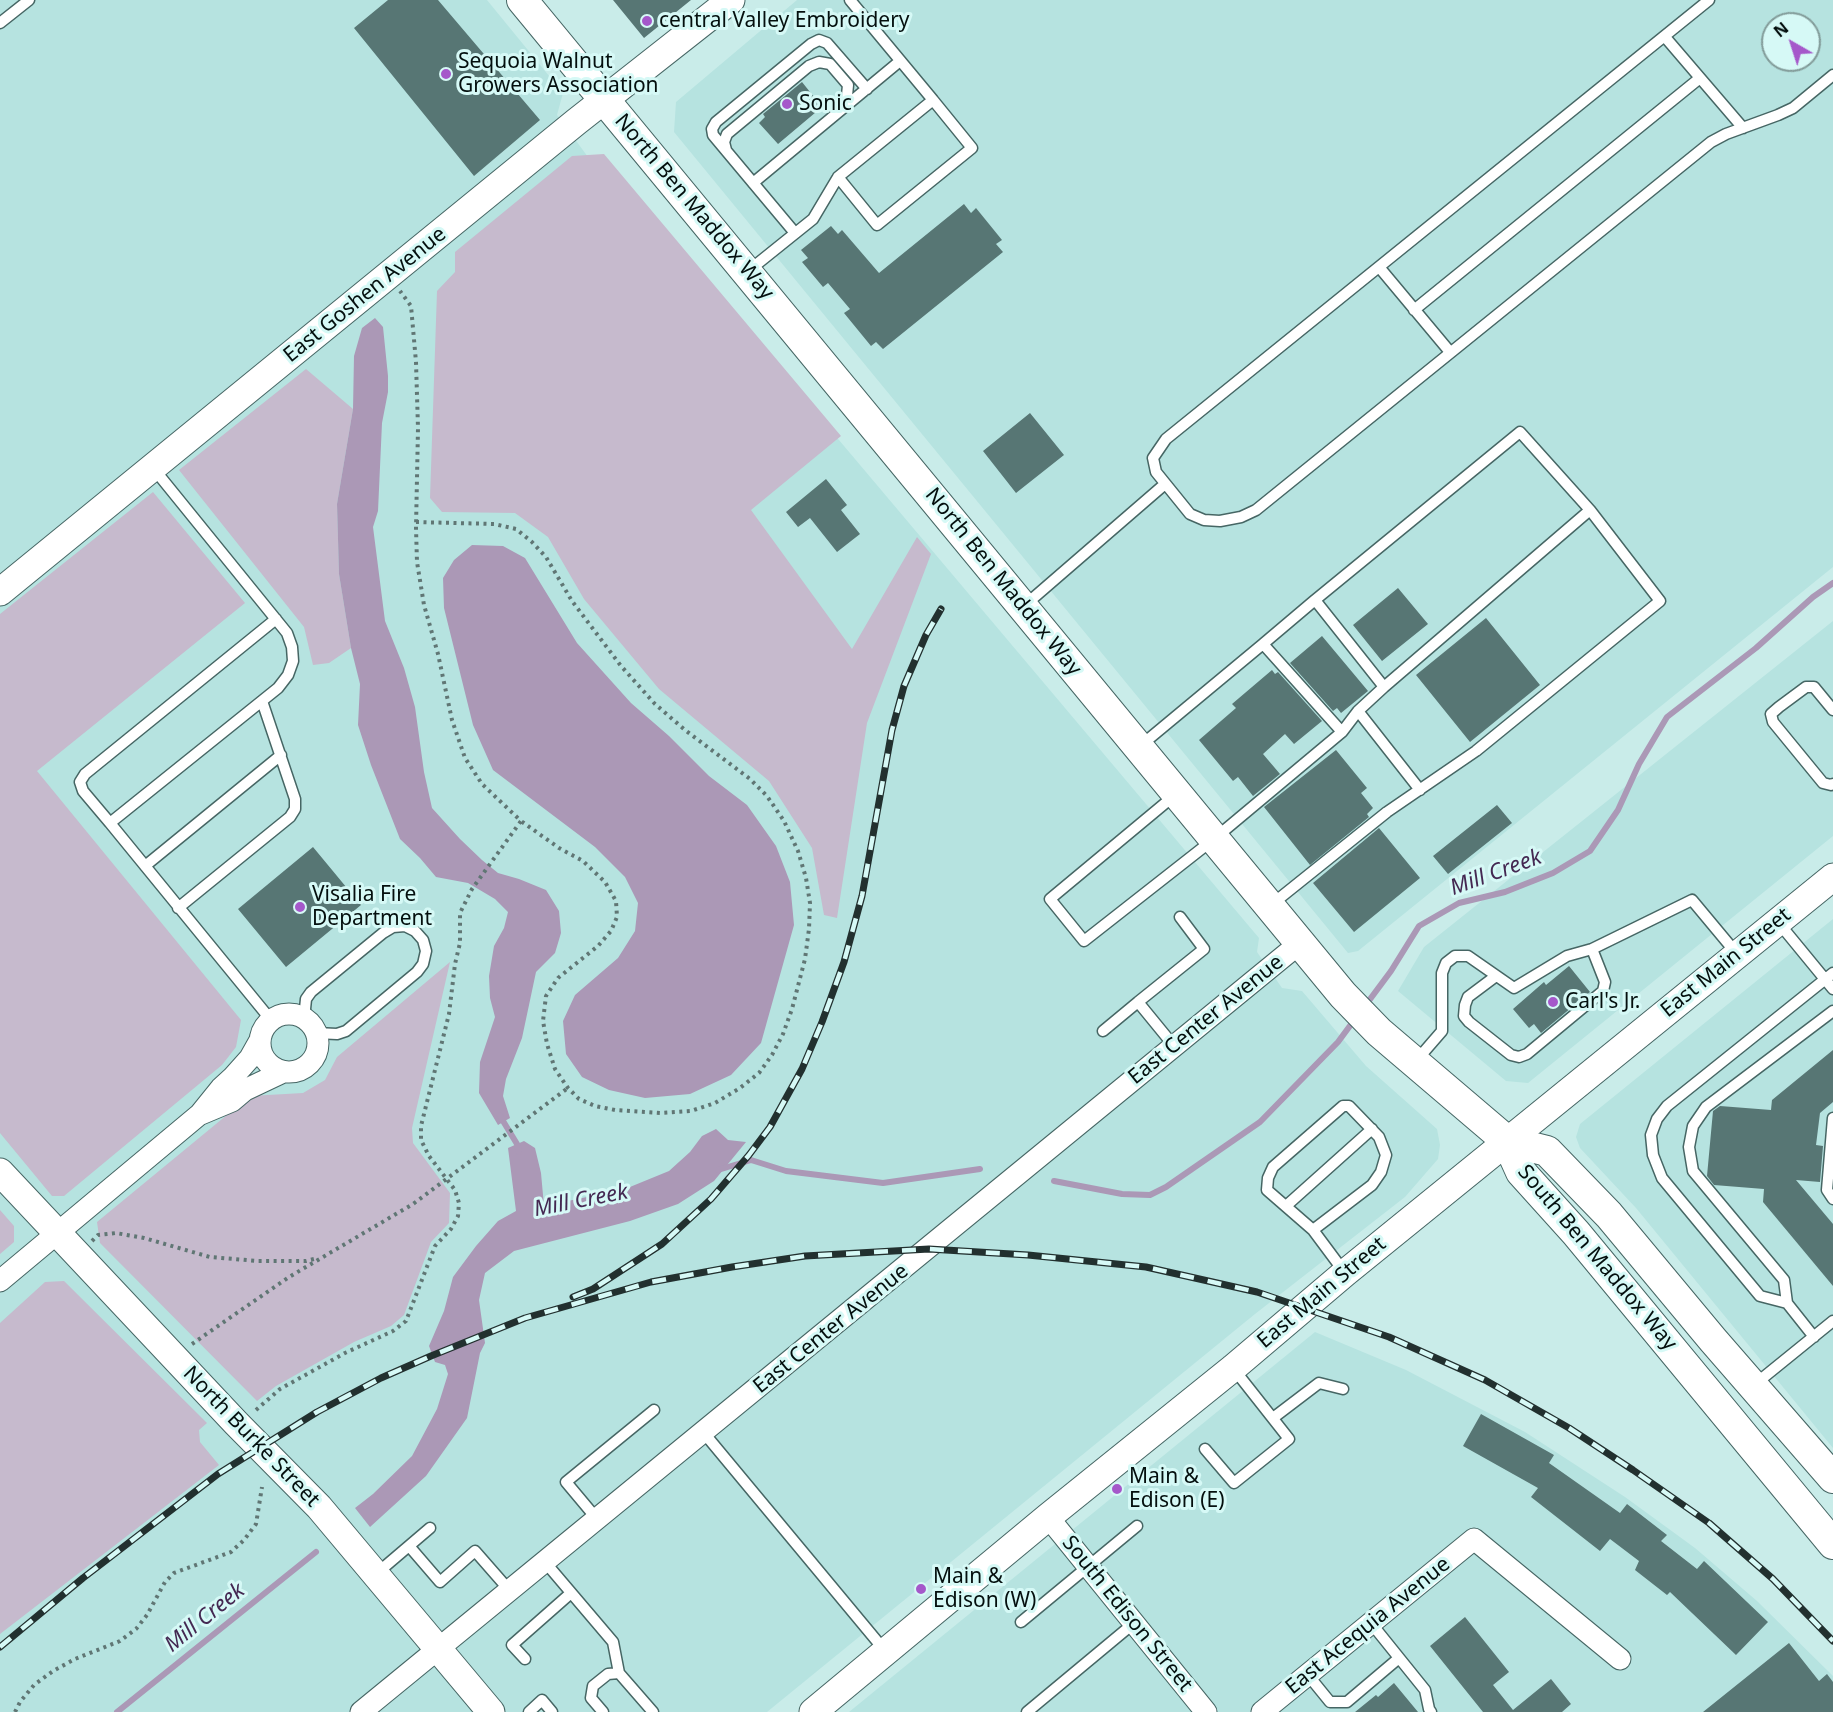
<!DOCTYPE html>
<html>
<head>
<meta charset="utf-8">
<style>
	body { margin:0 }
	#map { position:relative; width:1833px; height:1712px; overflow:hidden; background:#c9ece9; font-family:"Noto Sans",sans-serif }
	canvas { display:block }
	.north { position:absolute; left:1761px; top:12px; width:60px; height:60px; box-sizing:border-box; background:#d6f9f6; border:2px solid #829b99; border-radius:50%; rotate:321deg; font-size:16px; font-weight:700; line-height:24px; text-align:center; color:#040f0e }
	.north::after { content:''; display:block; margin:auto; width:21px; height:27px; background:#a558ca; clip-path:polygon(50% 0,100% 100%,50% 72%,0 100%) }
</style>
</head>
<body>
<div id="map">
<canvas width="1833" height="1712"></canvas>
<div class="north">N</div>
</div>
<script>
const c = document.querySelector('canvas').getContext('2d');
c.lineJoin = 'round';
function paint(path, color) { c.fillStyle = color; c.fill(path, 'evenodd'); }
const poly = rows => new Path2D(rows.map(r => 'M' + r).join(''));
function stroke(path, color, width, dash) { c.strokeStyle = color; c.lineWidth = width; c.lineCap = dash ? 'butt' : 'round'; c.setLineDash(dash || []); c.stroke(path); }
function drawText(font, color, halo, rows, align = 'center') {
  c.font = font + ' "Noto Sans",sans-serif'; c.lineWidth = 6; c.setLineDash([]); c.textBaseline = 'middle'; c.strokeStyle = halo; c.fillStyle = color; for (const [text, x, y, turn = 0] of rows) {
    c.save(); c.translate(x, y); c.rotate((+turn || 0) * Math.PI / 180); c.textAlign = isNaN(turn) ? turn : align; if (halo) c.strokeText(text, 0, 0); c.fillText(text, 0, 0); c.restore();
  }
}
const built = poly([
	[0,0,487,0,563,93,557,115,588,157,607,165,1259,938,1257,952,1282,988,1302,991,1366,1066,1437,1129,1440,1145,1438,1159,1405,1197,1255,1314,767,1712,0,1712],
	[797,0,1833,0,1833,567,1358,951,1348,953,674,132,676,102],
	[1773,24,1809,24,1809,60,1773,60],
	[1833,621,1833,836,1528,1083,1506,1081,1398,991,1424,947],
	[1833,919,1833,1448,1636,1208,1580,1148,1576,1137,1580,1124],
	[1315,1332,1406,1370,1525,1432,1625,1497,1695,1548,1757,1601,1833,1676,1833,1712,849,1712]
]);
const green = poly([
	[604,154,841,436,751,510,852,649,917,537,931,554,867,723,837,918,824,915,812,848,769,781,659,689,584,599,548,537,515,513,442,512,430,498,437,291,455,272,455,252,572,156],
	[306,369,353,409,337,504,339,574,351,648,329,663,313,665,304,627,179,470],
	[153,492,245,603,37,771,241,1020,236,1047,222,1065,64,1196,52,1196,0,1133,0,614],
	[450,962,412,1128,413,1143,450,1193,449,1223,431,1242,404,1315,391,1326,354,1342,276,1386,257,1401,100,1243,97,1222,250,1096,303,1093,325,1080,337,1057],
	[0,1210,14,1226,14,1242,0,1254],
	[64,1281,207,1423,199,1430,200,1442,219,1465,0,1634,0,1323,45,1282]
]);
const water = poly([
	[375,318,383,327,388,376,388,392,382,423,378,511,373,527,385,621,404,668,415,707,424,772,432,808,460,839,482,860,498,873,519,879,546,890,559,911,561,933,555,953,536,972,522,1038,506,1079,503,1096,510,1118,498,1125,479,1093,480,1062,495,1017,490,998,489,976,494,946,504,928,508,912,495,899,468,883,436,877,420,858,400,839,371,765,358,725,360,684,351,648,339,574,337,504,353,409,354,356,362,328],
	[472,545,503,546,525,558,577,643,631,703,669,736,709,776,747,805,776,846,790,882,794,925,761,1043,731,1075,690,1094,645,1098,609,1090,582,1077,566,1054,563,1021,575,995,618,958,635,931,638,903,625,877,595,847,493,770,473,725,444,608,443,578,454,560],
	[716,1129,728,1140,746,1142,714,1181,678,1204,630,1221,514,1251,485,1273,479,1300,485,1343,480,1353,467,1418,426,1476,370,1527,355,1508,373,1494,412,1456,437,1409,448,1374,445,1365,435,1362,429,1346,444,1311,453,1277,476,1246,498,1221,516,1211,508,1148,524,1141,535,1148,541,1173,544,1206,625,1189,669,1171,690,1152,702,1136]
]);
const stream = poly([
	[1365,1006,1391,971,1419,926,1459,903,1505,892,1553,873,1590,851,1618,810,1639,764,1667,717,1756,648,1813,597,1833,583],
	[500,1116,517,1144,519,1152],
	[718,1170,751,1160,786,1171,883,1183,980,1169],
	[1054,1181,1122,1194,1150,1195,1166,1187,1260,1122,1338,1042,1355,1019],
	[117,1712,316,1552]
]);
const building = poly([
	[388,0,438,0,540,120,474,176,354,28],
	[613,0,691,0,644,38],
	[802,82,822,107,778,144,759,123,765,117,763,114],
	[964,204,971,213,976,208,1002,240,996,244,1003,252,883,349,876,342,871,346,844,313,850,309,828,283,823,287,802,262,808,258,801,250,831,226,838,234,842,230,879,273],
	[1030,413,1064,455,1016,493,983,451],
	[826,479,847,505,841,510,860,534,837,552,810,518,798,527,786,512],
	[1398,588,1428,624,1382,661,1353,625],
	[1486,618,1540,685,1470,742,1416,675],
	[1322,636,1368,691,1341,713,1337,708,1333,711,1290,663],
	[1272,670,1275,674,1278,672,1322,721,1294,744,1285,734,1263,754,1280,774,1253,796,1238,777,1233,781,1199,740,1236,708,1232,704],
	[1336,750,1367,788,1361,793,1373,808,1367,814,1369,817,1310,865,1264,807],
	[1497,805,1512,823,1448,874,1433,856],
	[1379,828,1420,878,1354,932,1313,883],
	[313,847,361,905,286,967,238,909],
	[1569,966,1590,992,1541,1033,1534,1024,1529,1028,1513,1009,1544,982,1546,985],
	[1833,1050,1833,1102,1820,1113,1816,1145,1823,1146,1820,1182,1796,1180,1833,1224,1833,1286,1763,1202,1764,1189,1714,1185,1707,1176,1713,1111,1720,1106,1771,1110,1772,1100],
	[1481,1414,1554,1455,1549,1463,1620,1513,1627,1504,1667,1535,1661,1541,1697,1569,1704,1561,1768,1622,1736,1655,1670,1592,1667,1595,1635,1570,1639,1561,1610,1539,1600,1551,1531,1497,1538,1488,1463,1446],
	[1465,1617,1509,1672,1493,1685,1513,1710,1551,1679,1571,1704,1562,1712,1483,1712,1430,1646],
	[1789,1643,1819,1681,1827,1674,1833,1682,1833,1712,1703,1712],
	[1394,1683,1418,1712,1355,1712,1376,1695,1378,1697]
]);
const path = poly([
	[416,522,494,524,516,529,532,542,546,557,572,601,621,666,655,704,685,730,750,779,767,796,784,821,798,851,806,878,810,903,809,929,805,959,792,1009,783,1034,772,1055,759,1073,740,1088,715,1103,691,1111,660,1113,615,1110,595,1106,579,1099,568,1088,555,1069,547,1044,543,1021,546,996,558,978,598,946,611,931,617,917,616,901,605,882,583,861,559,848,521,821],
	[92,1241,98,1235,116,1233,144,1238,210,1257,258,1261,306,1261,318,1258],
	[192,1344,289,1277,413,1204,568,1088],
	[256,1410,280,1389,345,1353,393,1331,406,1321,435,1246,451,1229,458,1216,459,1203,455,1190,429,1156,421,1140,421,1126,449,1014,455,964,460,943,460,913,472,889,521,821,482,784,465,758,452,720,438,654,424,605,417,562,416,528,418,428,416,362,411,306,400,291],
	[15,1712,20,1702,34,1685,53,1671,75,1659,120,1641,136,1629,147,1615,165,1582,174,1573,231,1552,244,1540,256,1524,262,1487]
]);
const service = poly([
	[1709,0,1166,439,1153,458,1156,472,1190,514,1204,520,1220,521,1241,517,1256,510,1711,142,1726,134,1778,115,1793,108,1833,75],
	[0,23,29,0],
	[1665,37,1743,128],
	[726,150,724,142,727,134,809,66,819,62,830,64,848,85,846,106],
	[838,177,877,225,972,148,933,100],
	[753,183,900,61],
	[795,233,713,135,712,129,716,122,811,44,819,40,827,43,867,89],
	[1379,267,1450,352],
	[747,272,813,219,838,177,933,100,850,0],
	[1414,310,1700,78],
	[154,469,287,633,292,647,293,661,288,675,278,688,110,823,271,1020],
	[1315,600,1520,432,1590,510],
	[1024,606,1165,484],
	[1263,644,1315,600,1384,687],
	[1833,710,1814,687,1806,687,1779,707,1771,714,1773,722,1823,783,1831,785,1833,784],
	[1358,711,1420,790],
	[1139,747,1263,644,1342,732],
	[1175,795,1050,899,1084,941,1214,839,1342,732,1358,711,1384,687,1590,510,1660,601,1476,751,1387,812,1271,905],
	[110,823,83,791,80,782,85,774,276,619],
	[145,866,281,755],
	[178,908,290,817,295,809,295,799,262,701],
	[1778,922,1833,989],
	[1496,976,1468,997,1465,1005,1464,1016,1469,1022,1511,1055,1519,1057,1527,1054,1603,991,1605,982,1592,949],
	[304,1019,306,999,311,992,383,933,393,927,405,926,415,931,423,940,426,951,423,964,417,972,346,1031,337,1034,316,1033],
	[1103,1031,1138,1002],
	[1174,1046,1138,1002,1204,949,1180,917],
	[1416,1061,1442,1031,1442,973,1446,963,1455,956,1468,956,1514,988,1567,956,1592,949,1692,900,1737,954],
	[1833,1118,1827,1190,1833,1199],
	[1286,1206,1372,1129],
	[1313,1230,1267,1190,1268,1178,1273,1167,1343,1106,1349,1106,1379,1137,1386,1155,1381,1172,1372,1185,1313,1230,1345,1273],
	[1787,1303,1784,1280,1693,1171,1689,1147,1693,1126,1706,1107,1833,1011],
	[1814,1337,1787,1303,1760,1296,1662,1178,1653,1155,1651,1135,1657,1119,1667,1106,1833,973],
	[1754,1385,1833,1321],
	[1273,1418,1319,1383,1343,1389],
	[704,1433,886,1652],
	[1205,1449,1234,1483,1289,1439,1233,1368],
	[597,1519,566,1482,654,1410],
	[409,1546,440,1582,475,1551,510,1591],
	[545,1562,613,1642,619,1673],
	[376,1574,430,1528],
	[1021,1622,1137,1526],
	[1371,1623,1425,1690,1429,1709,1431,1712],
	[525,1659,512,1645,571,1593],
	[1308,1675,1330,1702,1347,1702,1399,1658],
	[529,1712,542,1700,552,1712],
	[603,1712,591,1698,593,1686,608,1674,619,1673,653,1712],
	[1027,1712,1134,1623]
]);
const minor = poly([
	'260 1043a29 29 0 1 1 58 0a29 29 0 1 1-58 0Z',
	[201,1114,232,1101,245,1090,283,1072],
	[0,1281,200,1114,221,1088,233,1077,250,1058,259,1042],
	[1048,1517,1206,1712],
	[361,1712,1300,943],
	[1262,1712,1474,1539,1620,1659]
]);
const tertiary = poly([
	[0,592,576,122,731,0],
	[0,1172,236,1423,319,1507,491,1712],
	[813,1712,1048,1517,1233,1368,1345,1273,1833,877]
]);
const secondary = poly([
	[522,0,1343,995,1379,1032,1507,1141,1547,1151,1609,1215,1713,1340,1833,1478],
	[1507,1141,1521,1172,1576,1233,1833,1544]
]);
const rail = poly([
	[573,1297,593,1289,662,1244,711,1199,749,1155,770,1127,802,1069,822,1022,844,962,862,896,892,730,904,686,926,635,941,609],
	[0,1647,83,1578,218,1474,317,1412,381,1378,431,1356,525,1318,651,1282,732,1267,805,1256,929,1249,1028,1255,1146,1267,1257,1292,1389,1337,1485,1380,1569,1428,1633,1470,1709,1523,1773,1579,1833,1641]
]);
const markers = [
	[647,21,6,"#a558ca"],
	[446,74,6,"#a558ca"],
	[787,104,6,"#a558ca"],
	[300,907,6,"#a558ca"],
	[1553,1002,6,"#a558ca"],
	[1117,1489,6,"#a558ca"],
	[921,1589,6,"#a558ca"]
];
const poiNames = [
	["central Valley Embroidery",659,21],
	["Sequoia Walnut",458,62],
	["Growers Association",458,86],
	["Sonic",799,104],
	["Visalia Fire",312,895],
	["Department",312,919],
	["Carl's Jr.",1565,1002],
	["Main &",1129,1477],
	["Edison (E)",1129,1501],
	["Main &",933,1577],
	["Edison (W)",933,1601]
];
const streetNames = [
	["North Ben Maddox Way",694,207,50],
	["East Goshen Avenue",365,295,-39],
	["North Ben Maddox Way",1003,582,51],
	["East Main Street",1726,963,-39],
	["East Center Avenue",1206,1020,-39],
	["South Ben Maddox Way",1597,1258,50],
	["East Main Street",1322,1293,-40],
	["East Center Avenue",831,1329,-39],
	["North Burke Street",251,1437,46],
	["South Edison Street",1127,1614,51],
	["East Acequia Avenue",1368,1626,-39]
];
const waterNames = [
	["Mill Creek",1496,873,-20],
	["Mill Creek",581,1201,-11],
	["Mill Creek",205,1618,-39]
];
paint(built, '#b6e3e0');
paint(green, '#c6bacd');
paint(water, '#ab98b6');
stroke(stream, '#ab98b6', 6);
paint(building, '#577674');
stroke(service, '#466664', 13);
stroke(minor, '#466664', 23);
stroke(tertiary, '#466664', 29);
stroke(secondary, '#466664', 32);
stroke(path, '#607674', 4, [3, 4.5]);
stroke(service, '#fff', 10);
stroke(minor, '#fff', 21);
stroke(tertiary, '#fff', 27);
stroke(secondary, '#fff', 30);
stroke(rail, '#22302f', 7);
stroke(rail, '#d6f9f6', 4.5, [14]);
for (const [x, y, r, color] of markers) { const dot = new Path2D(); dot.arc(x, y, r, 0, 2 * Math.PI); c.fillStyle = color; c.fill(dot); stroke(dot, '#d6f9f6', 2); }
drawText('21px', '#040f0e', '#d6f9f6', poiNames, 'left');
drawText('21px', '#040f0e', '#d6f9f6', streetNames);
drawText('italic 22px', '#442852', '#d6f9f6', waterNames);
</script>
</body>
</html>
